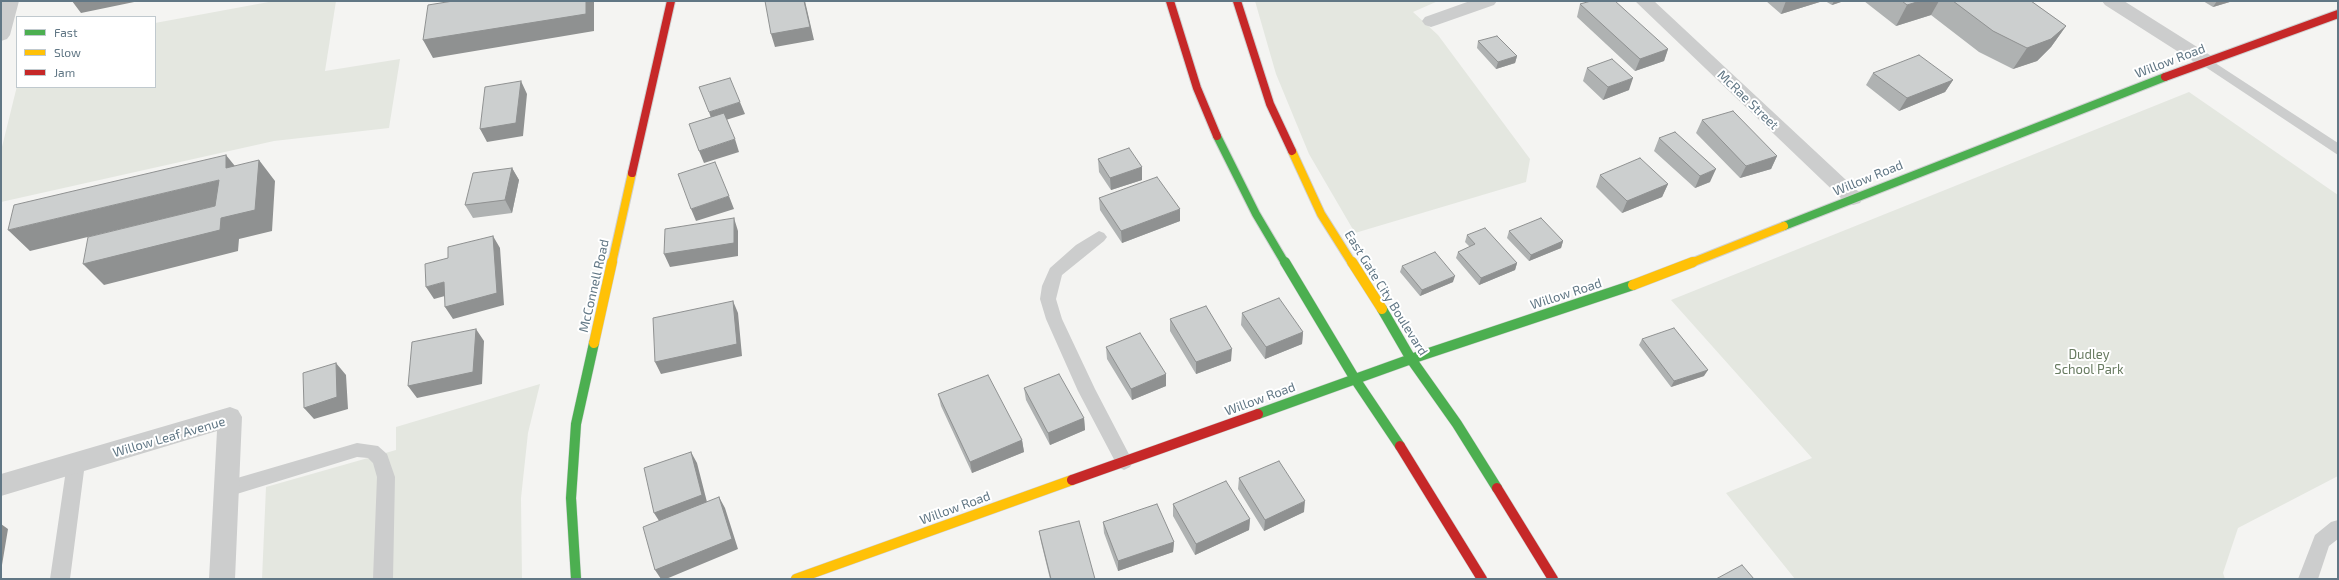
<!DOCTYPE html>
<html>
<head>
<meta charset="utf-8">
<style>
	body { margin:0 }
	#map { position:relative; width:2339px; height:580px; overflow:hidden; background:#f4f4f2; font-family:"Exo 2",sans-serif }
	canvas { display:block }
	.frame { position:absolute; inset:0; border:2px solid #617785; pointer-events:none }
	.legend { position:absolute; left:16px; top:16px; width:140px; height:72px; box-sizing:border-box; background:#fff; border:1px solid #c0c9ce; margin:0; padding:5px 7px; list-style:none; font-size:12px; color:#617785 }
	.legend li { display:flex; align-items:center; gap:8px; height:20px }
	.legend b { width:20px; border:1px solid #c0c9ce }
</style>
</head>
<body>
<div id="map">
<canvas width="2339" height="580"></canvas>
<div class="frame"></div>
<ul class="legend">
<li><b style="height:5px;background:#4caf50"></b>Fast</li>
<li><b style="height:5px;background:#ffc107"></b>Slow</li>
<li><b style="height:5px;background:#c62828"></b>Jam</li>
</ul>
</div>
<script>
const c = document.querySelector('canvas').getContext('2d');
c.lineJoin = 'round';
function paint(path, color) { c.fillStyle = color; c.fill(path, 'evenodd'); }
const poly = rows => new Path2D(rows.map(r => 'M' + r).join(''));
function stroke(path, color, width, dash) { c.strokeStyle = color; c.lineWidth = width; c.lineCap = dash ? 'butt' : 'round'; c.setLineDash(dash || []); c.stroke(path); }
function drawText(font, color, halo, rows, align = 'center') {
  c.font = font + ' "Exo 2",sans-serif'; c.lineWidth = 4; c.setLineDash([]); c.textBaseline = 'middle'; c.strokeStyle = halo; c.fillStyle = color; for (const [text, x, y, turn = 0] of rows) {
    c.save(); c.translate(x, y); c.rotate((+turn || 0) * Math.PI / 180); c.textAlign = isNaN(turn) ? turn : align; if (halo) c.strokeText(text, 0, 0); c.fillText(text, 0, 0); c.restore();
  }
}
const green = poly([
	[274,1,336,1,325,71,400,59,389,128,274,141,1,202,1,151,17,86,155,87,155,23],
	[1255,1,1438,1,1413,12,1438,35,1530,159,1526,182,1355,233,1309,154,1276,74],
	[2189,92,2338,195,2338,476,2238,528,2223,573,2225,579,1795,579,1726,493,1812,458,1671,300],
	[540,384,528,433,521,498,522,579,262,579,266,487,396,450,396,427]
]);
const lane = poly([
	[2206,57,2338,143,2338,155,2201,64,2199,61,2201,58,2206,57],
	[1099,231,1104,233,1107,237,1104,241,1062,275,1056,299,1062,319,1095,389,1133,462,1130,467,1124,470,1118,467,1078,391,1046,319,1040,299,1042,286,1050,268,1076,245,1099,231],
	[357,443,378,446,387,454,395,477,393,579,373,579,377,477,373,463,368,458,357,457,227,497,221,495,218,489,221,483,227,481,357,443],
	[76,455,82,458,85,463,70,579,50,579,67,463,70,458,76,455],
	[2338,520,2338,539,2329,546,2318,579,2298,579,2315,535,2331,522,2338,520]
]);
const street = poly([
	[1,1,19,1,10,35,7,39,1,41,1,1],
	[1470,1,1497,1,1494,5,1437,25,1431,27,1425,25,1422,21,1425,17,1470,1],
	[1635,1,1654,1,1860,193,1863,198,1860,203,1853,205,1846,203,1635,1],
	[2102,1,2124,1,2213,57,2215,61,2213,65,2206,67,2199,65,2105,5,2102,1],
	[230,407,238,410,242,417,235,579,209,579,217,431,1,496,1,474,230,407]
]);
const fastFar1 = poly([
	[1217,136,1256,214,1285,263],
	[1784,226,2165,77]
]);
const fast = poly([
	[1285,262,1355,379,1400,446],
	[1382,309,1411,359,1457,424,1497,488],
	[1258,414,1411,359,1633,285],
	[576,579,571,498,576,424,594,343]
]);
const slowFar1 = poly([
	[1292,151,1321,214,1352,263],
	[612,263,632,173],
	[1691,263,1784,226]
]);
const slow = poly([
	[1352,262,1382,309],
	[1633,285,1693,262],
	[594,343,612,262],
	[796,579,1072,480]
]);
const jamFar1 = poly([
	[1170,1,1197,88,1217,136],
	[1237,1,1270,104,1292,151],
	[2165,77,2338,14],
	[632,173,671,1]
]);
const jam = poly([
	[1400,446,1482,579],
	[1072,480,1258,414],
	[1497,488,1553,579]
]);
const wall = poly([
	[1766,1,1823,1,1781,14],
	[1825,1,1844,1,1832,5],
	[1864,1,2031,1,2066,26,2051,47,2037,61,2013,69,1979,52,1931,15,1896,26],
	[2203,1,2233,1,2213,7],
	[1580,4,1668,49,1664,61,1635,71,1577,17],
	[1478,41,1517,56,1515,63,1496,69,1477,48],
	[1587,68,1629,90,1603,100,1583,81],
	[1873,73,1953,80,1945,92,1899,111,1866,85],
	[1702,120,1777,156,1771,169,1740,178,1696,133],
	[1659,138,1710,182,1695,188,1654,151],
	[1098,159,1142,167,1142,180,1111,190,1099,172],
	[512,168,519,180,512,213,473,218,465,205],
	[1600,175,1668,184,1662,197,1622,213,1596,187],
	[1099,198,1180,221,1122,243,1100,210],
	[1509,231,1563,241,1561,248,1529,261,1507,238],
	[1467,235,1517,263,1515,270,1479,285,1456,258,1458,252,1470,247,1465,242],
	[1402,266,1453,282,1420,296,1400,272],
	[1242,313,1303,332,1302,344,1265,359,1241,325],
	[1170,319,1231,361,1196,374,1170,331],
	[1642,339,1704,376,1671,387,1639,345],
	[1106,347,1166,374,1166,386,1132,400,1107,359],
	[1024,388,1084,418,1085,430,1050,445,1026,400],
	[938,394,1022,440,1024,452,972,473,941,406],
	[1239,478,1304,512,1264,531,1238,489],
	[1173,504,1250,519,1249,530,1195,555,1173,516],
	[1103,522,1174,542,1173,552,1118,571,1104,533],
	[1039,531,1095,579,1050,579,1041,542]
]);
const shadedWall = poly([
	[72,1,139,1,81,13],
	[586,1,594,1,594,31,433,58,423,40],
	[804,1,805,1,814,40,775,47,771,34],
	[1786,1,1823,1,1781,14],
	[1834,1,1844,1,1832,5],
	[1920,1,1939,1,1931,15,1896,26,1907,5],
	[2217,1,2233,1,2213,7],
	[2066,26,2051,47,2037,61,2013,69,2027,48],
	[1668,49,1664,61,1635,71,1640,59],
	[1517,56,1515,63,1496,69,1498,62],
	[1633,78,1629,90,1603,100,1608,87],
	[1953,80,1945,92,1899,111,1907,98],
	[521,81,527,94,523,136,487,142,480,129],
	[740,102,745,114,713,124,709,112],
	[735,139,739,152,704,163,699,151],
	[226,155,243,176,226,168],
	[1777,156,1771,169,1740,178,1746,166],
	[259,160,275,181,272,231,239,239,238,251,104,285,83,264,221,218],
	[1142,167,1142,180,1111,190,1110,178],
	[512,168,519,180,512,213,505,200],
	[1716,169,1710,182,1695,188,1700,176],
	[219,180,236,201,30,251,8,230],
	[1668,184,1662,197,1622,213,1627,201],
	[729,196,734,209,696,221,691,209],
	[1180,209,1180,221,1122,243,1121,231],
	[734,218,738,231,738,256,670,267,664,254],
	[493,236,500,248,504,305,453,319,445,307],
	[1563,241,1561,248,1529,261,1531,255],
	[1517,263,1515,270,1479,285,1481,278],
	[1455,276,1453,282,1420,296,1422,290],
	[444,282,452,294,434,299,426,287],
	[733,301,738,313,742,356,661,374,655,362],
	[476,329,484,341,482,384,417,398,408,386],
	[1303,332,1302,344,1265,359,1266,347],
	[1232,349,1231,361,1196,374,1196,362],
	[336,363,346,375,348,409,314,419,304,408],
	[1708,370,1704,376,1671,387,1674,381],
	[1166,374,1166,386,1132,400,1131,389],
	[1084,418,1085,430,1050,445,1048,433],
	[1022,440,1024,452,972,473,970,462],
	[691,452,697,463,708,506,661,524,654,513],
	[719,497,725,508,738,549,666,579,661,579,655,570],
	[1305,501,1304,512,1264,531,1265,520],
	[1250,519,1249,530,1195,555,1196,544],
	[1,524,8,529,1,571],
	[1174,542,1173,552,1118,571,1118,561]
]);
const building = poly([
	[453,1,586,1,586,14,423,40,428,5,453,1],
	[765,1,804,1,810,27,771,34,765,1],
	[1591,1,1615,1,1668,49,1640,59,1580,4,1591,1],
	[1902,1,1920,1,1907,5,1902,1],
	[1953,1,2031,1,2066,26,2051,39,2027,48,1993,31,1953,1],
	[1497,36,1517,56,1498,62,1478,41,1497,36],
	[1919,55,1953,80,1907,98,1873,73,1919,55],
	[1612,59,1633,78,1608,87,1587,68,1612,59],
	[730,78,740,102,709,112,699,87,730,78],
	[521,81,516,123,480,129,485,87,521,81],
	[1733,111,1777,156,1746,166,1702,120,1733,111],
	[724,113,735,139,699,151,689,124,724,113],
	[1675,132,1716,169,1700,176,1659,138,1675,132],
	[1129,148,1142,167,1110,178,1098,159,1129,148],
	[226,155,226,168,259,160,255,210,221,218,220,230,83,264,88,237,215,206,219,180,8,230,14,205,226,155],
	[1640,158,1668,184,1627,201,1600,175,1640,158],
	[715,162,729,196,691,209,678,174,715,162],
	[512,168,505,200,465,205,473,173,512,168],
	[1157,177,1180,209,1121,231,1099,198,1157,177],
	[734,218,734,243,664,254,665,229,734,218],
	[1541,218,1563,241,1531,255,1509,231,1541,218],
	[1485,228,1517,263,1481,278,1458,252,1475,244,1467,235,1485,228],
	[493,236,497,293,445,307,444,282,426,287,425,264,448,258,448,247,493,236],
	[1435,252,1455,276,1422,290,1402,266,1435,252],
	[1279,298,1303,332,1266,347,1242,313,1279,298],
	[733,301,737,344,655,362,653,318,733,301],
	[1206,306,1232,349,1196,362,1170,319,1206,306],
	[1674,328,1708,370,1674,381,1642,339,1674,328],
	[476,329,473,372,408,386,412,342,476,329],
	[1140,333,1166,374,1131,389,1106,347,1140,333],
	[336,363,337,397,304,408,303,373,336,363],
	[1059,374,1084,418,1048,433,1024,388,1059,374],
	[988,375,1022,440,970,462,938,394,988,375],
	[691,452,702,495,654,513,644,468,691,452],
	[1279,461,1305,501,1265,520,1239,478,1279,461],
	[1226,481,1250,519,1196,544,1173,504,1226,481],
	[719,497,732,539,655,570,643,527,719,497],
	[1157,504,1174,542,1118,561,1103,522,1157,504],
	[1079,521,1095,579,1051,579,1039,531,1079,521],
	[1742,565,1754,579,1716,579,1742,565]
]);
const streetNames = [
	["Willow Road",2170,61,-21],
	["McRae Street",1748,100,44],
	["Willow Road",1868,178,-22],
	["McConnell Road",594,286,-77],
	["East Gate City Boulevard",1386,293,58],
	["Willow Road",1566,294,-18],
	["Willow Road",1260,399,-20],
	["Willow Leaf Avenue",169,437,-16],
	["Willow Road",955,508,-20]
];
const parkNames = [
	["Dudley",2089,355],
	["School Park",2089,370]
];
paint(green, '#e4e7e0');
stroke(fastFar1, '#cfd1d2', 10);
stroke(fast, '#cfd1d2', 11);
stroke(slowFar1, '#cfd1d2', 10);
stroke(slow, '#cfd1d2', 11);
stroke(jamFar1, '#cfd1d2', 10);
stroke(jam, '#cfd1d2', 11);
paint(lane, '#cccdcd');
paint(street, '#cccdcd');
stroke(fastFar1, '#4caf50', 8);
stroke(fast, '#4caf50', 10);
stroke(slowFar1, '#ffc107', 8);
stroke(slow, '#ffc107', 10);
stroke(jamFar1, '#c62828', 8);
stroke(jam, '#c62828', 10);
paint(wall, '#afb2b2');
paint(shadedWall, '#8f9191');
paint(building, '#cccfcf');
stroke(building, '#8f9191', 1);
drawText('13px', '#617785', '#fff', streetNames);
drawText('13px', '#687b61', '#fff', parkNames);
</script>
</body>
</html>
